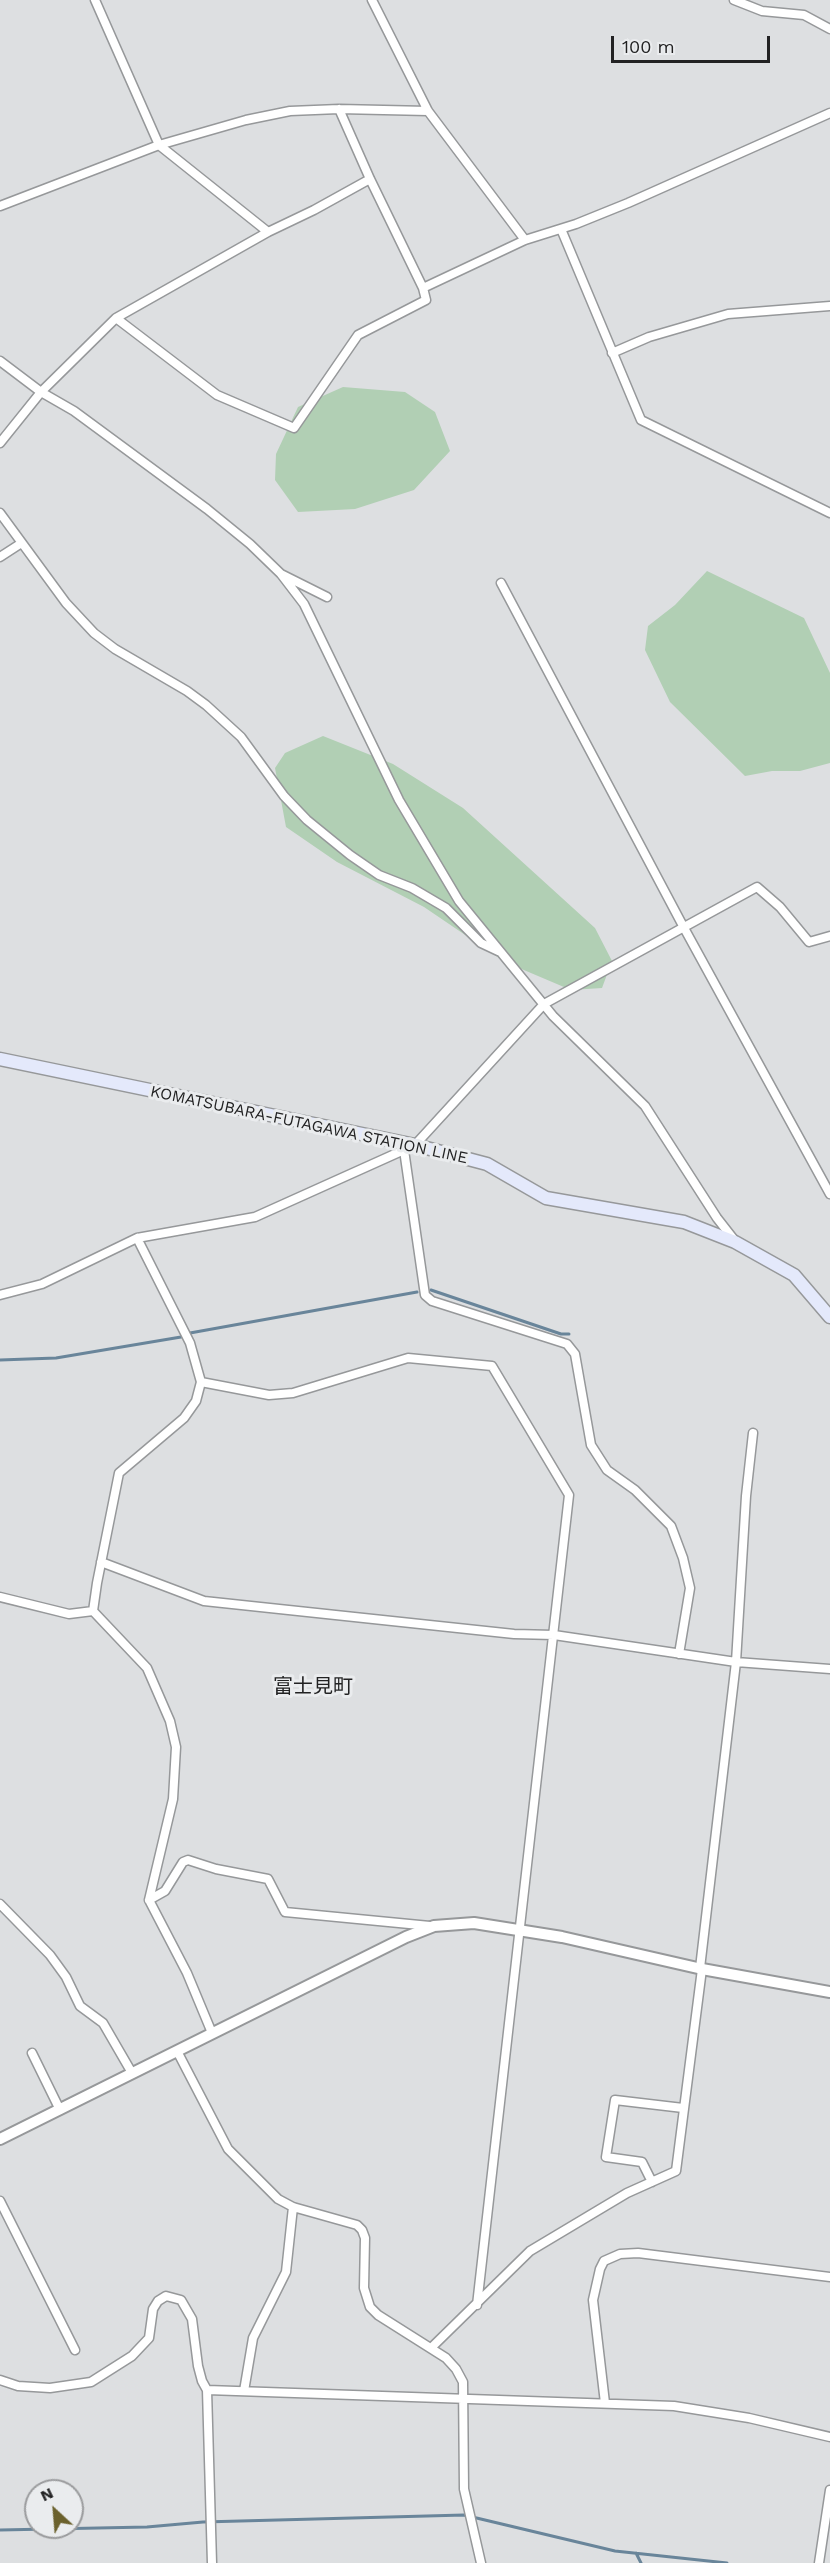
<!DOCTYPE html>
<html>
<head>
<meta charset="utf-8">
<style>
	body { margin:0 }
	#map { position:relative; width:830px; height:2563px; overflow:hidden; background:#dddfe1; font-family:"Work Sans",sans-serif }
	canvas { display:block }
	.north { position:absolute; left:24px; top:2479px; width:60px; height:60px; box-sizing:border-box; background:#eaecee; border:2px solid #9a9b9d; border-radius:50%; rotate:334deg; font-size:16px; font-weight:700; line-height:24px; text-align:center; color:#222223 }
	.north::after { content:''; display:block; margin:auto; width:21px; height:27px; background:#6b612d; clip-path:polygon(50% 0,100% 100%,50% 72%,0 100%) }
	.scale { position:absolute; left:611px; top:36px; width:159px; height:27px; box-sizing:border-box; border:3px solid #222223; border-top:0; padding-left:8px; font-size:18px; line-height:21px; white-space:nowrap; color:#222223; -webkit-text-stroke:4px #eaecee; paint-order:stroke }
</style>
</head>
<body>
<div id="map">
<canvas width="830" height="2563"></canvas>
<div class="north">N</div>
<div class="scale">100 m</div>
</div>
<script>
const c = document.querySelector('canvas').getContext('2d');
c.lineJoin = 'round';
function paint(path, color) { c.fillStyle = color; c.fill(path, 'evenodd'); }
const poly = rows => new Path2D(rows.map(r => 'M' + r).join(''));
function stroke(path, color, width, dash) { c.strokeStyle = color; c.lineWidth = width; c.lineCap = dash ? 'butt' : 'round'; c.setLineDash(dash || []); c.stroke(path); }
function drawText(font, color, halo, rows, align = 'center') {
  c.font = font + ' "Work Sans","Noto Sans JP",sans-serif'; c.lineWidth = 6; c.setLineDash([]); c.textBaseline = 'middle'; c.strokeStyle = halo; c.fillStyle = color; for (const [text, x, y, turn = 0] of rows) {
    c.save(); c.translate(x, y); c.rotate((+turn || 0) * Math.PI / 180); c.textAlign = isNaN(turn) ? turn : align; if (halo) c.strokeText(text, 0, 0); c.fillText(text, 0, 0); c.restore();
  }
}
const green = poly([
	[343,387,405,392,435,412,450,451,414,490,355,509,298,512,275,480,276,454,298,407],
	[707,571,804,618,830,673,830,763,800,771,772,771,745,776,670,702,645,650,648,626,675,605],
	[323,736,393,764,463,808,595,928,612,961,602,988,571,990,505,962,424,907,337,862,286,827,275,768,285,753]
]);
const stream = poly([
	[431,1290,561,1334,569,1334],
	[190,1333,417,1292],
	[0,1360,56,1358,181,1337],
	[0,2530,147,2527,203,2522,464,2515,615,2551,727,2563],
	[636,2553,641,2563]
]);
const minor = poly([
	[95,0,159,145,268,232],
	[372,0,428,111,525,240],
	[734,0,762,11,804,15,830,29],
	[0,206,159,145,246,120,290,111,339,109,428,111],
	[561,229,641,420,830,513],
	[423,288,525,240,576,224,628,203,830,113],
	[116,318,217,395,294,428,358,335,426,300,423,288,370,179,339,109],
	[612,353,649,337,728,314,830,306],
	[0,361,41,392,74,411,207,509,250,544,281,574,327,597],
	[0,443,41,392,116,318,268,232,314,210,370,179],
	[0,513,66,603,94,633,115,649,187,691,206,705,241,737,284,796,307,820,350,855,379,875,412,888,446,908,481,943,498,951],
	[0,557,20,544],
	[281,574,304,604,399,800,459,901,553,1016,645,1106,717,1218,735,1241],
	[501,583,683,926,830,1194],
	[404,1150,425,1295,432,1301,567,1344,575,1354,591,1445,607,1470,635,1490,671,1526,683,1558,690,1588,679,1654],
	[0,1295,42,1284,137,1238,255,1217,415,1145,544,1004,757,887,780,907,809,942,830,936],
	[201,1382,269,1395,293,1393,408,1358,492,1366,569,1495,477,2305],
	[101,1562,204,1601,514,1634,554,1635,736,1662,830,1669],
	[0,1597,69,1614,93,1611],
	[93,1611,97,1583,119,1473,184,1418,196,1401,201,1382,190,1343,137,1238],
	[93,1611,147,1668,170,1721,176,1747,173,1799,149,1900],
	[149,1900,165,1891,183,1862,188,1860,216,1869,268,1879,285,1912,430,1926],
	[149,1900,187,1973,212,2033],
	[0,1904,50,1955,66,1977,80,2006,103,2023,132,2073],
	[700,1968,736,1662,746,1496,753,1433],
	[177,2051,228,2149,278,2199,293,2207,357,2225,362,2230,365,2238,364,2288,370,2307,378,2315,446,2358,456,2369,463,2382,464,2489,481,2563],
	[32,2053,60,2110],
	[652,2182,642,2162,606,2157,615,2100,683,2108],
	[0,2201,75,2350],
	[431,2348,530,2251,627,2193,676,2171,702,1969],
	[0,2380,18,2386,50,2388,91,2382,132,2356,149,2338,153,2309,158,2301,166,2296,181,2300,192,2319,198,2366,202,2381,207,2390,212,2563],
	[207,2390,674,2406,749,2418,830,2437],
	[244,2391,253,2338,286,2272,293,2207],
	[605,2403,593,2300,600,2269,604,2261,620,2254,638,2253,830,2277],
	[819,2563,830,2490]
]);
const tertiary = poly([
	[0,2139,406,1937,434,1926,474,1923,562,1937,702,1969,830,1992]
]);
const secondary = poly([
	[0,1059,415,1145,487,1164,546,1198,684,1222,735,1242,794,1275,830,1317]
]);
const streetNames = [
	["KOMATSUBARA-FUTAGAWA STATION LINE",309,1125,12]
];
const quarterNames = [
	["富士見町",313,1687]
];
paint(green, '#b1cfb4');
stroke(stream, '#69859a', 3);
stroke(minor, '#96989a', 11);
stroke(tertiary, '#96989a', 14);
stroke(secondary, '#96989a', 15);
stroke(minor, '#fff', 8);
stroke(tertiary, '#fff', 10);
stroke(secondary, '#e4e9fb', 12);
drawText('16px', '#222223', '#eaecee', streetNames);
drawText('20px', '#222223', '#eaecee', quarterNames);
</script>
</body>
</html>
